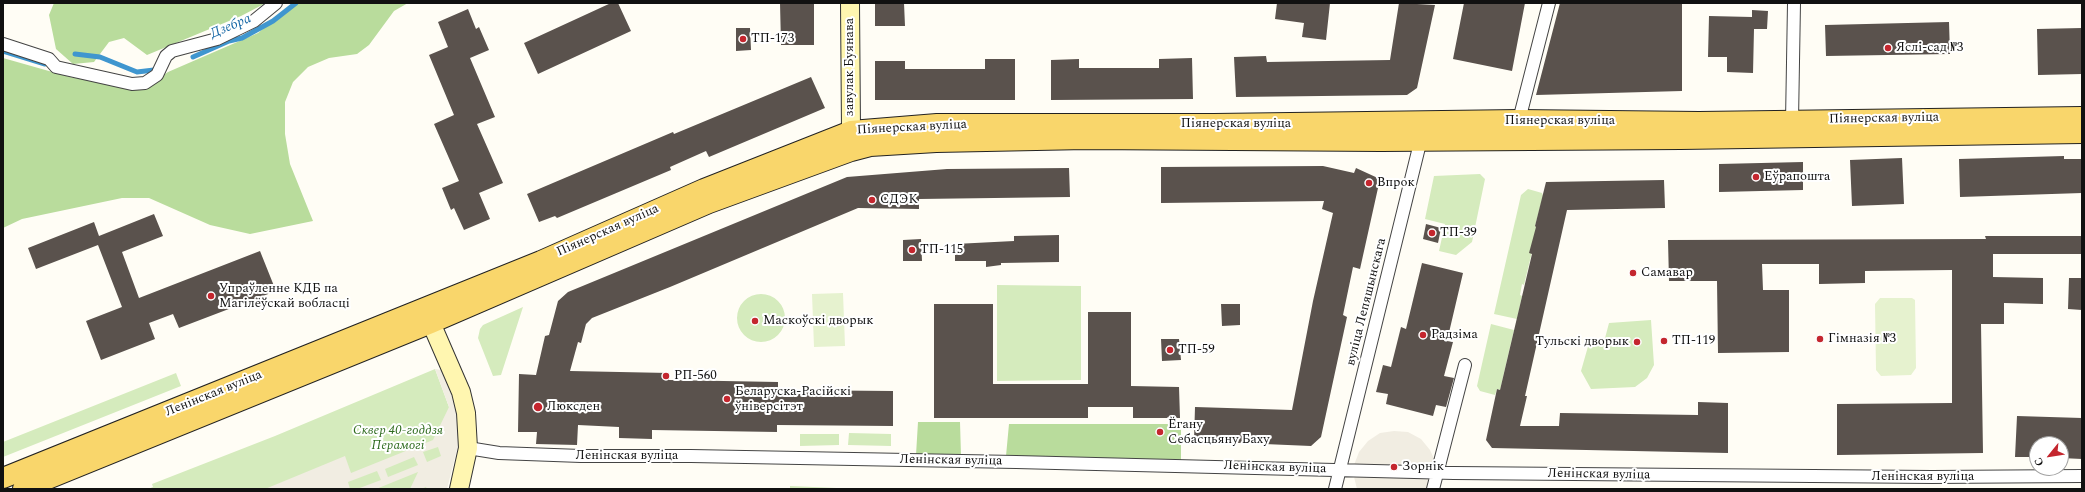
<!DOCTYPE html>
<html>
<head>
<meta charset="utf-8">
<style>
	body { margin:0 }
	#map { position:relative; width:2085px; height:492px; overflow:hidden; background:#fffdf5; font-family:Spectral,serif }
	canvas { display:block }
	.frame { position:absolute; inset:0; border:4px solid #111; pointer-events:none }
	.north { position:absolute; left:2029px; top:436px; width:40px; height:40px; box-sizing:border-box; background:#fff; border:1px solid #a0a0a0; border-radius:50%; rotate:240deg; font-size:11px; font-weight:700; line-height:16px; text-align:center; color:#111 }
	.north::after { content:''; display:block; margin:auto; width:14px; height:18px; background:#c4262e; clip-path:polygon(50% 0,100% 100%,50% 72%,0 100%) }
</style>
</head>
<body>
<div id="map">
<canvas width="2085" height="492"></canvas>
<div class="frame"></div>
<div class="north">С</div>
</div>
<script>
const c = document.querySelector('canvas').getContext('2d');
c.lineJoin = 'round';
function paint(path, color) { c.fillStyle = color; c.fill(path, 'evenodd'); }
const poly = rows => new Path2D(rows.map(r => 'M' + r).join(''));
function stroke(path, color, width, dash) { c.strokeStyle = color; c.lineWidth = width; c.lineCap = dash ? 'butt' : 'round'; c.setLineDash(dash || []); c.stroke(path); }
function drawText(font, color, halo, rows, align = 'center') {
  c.font = font + ' Spectral,serif'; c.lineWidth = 4; c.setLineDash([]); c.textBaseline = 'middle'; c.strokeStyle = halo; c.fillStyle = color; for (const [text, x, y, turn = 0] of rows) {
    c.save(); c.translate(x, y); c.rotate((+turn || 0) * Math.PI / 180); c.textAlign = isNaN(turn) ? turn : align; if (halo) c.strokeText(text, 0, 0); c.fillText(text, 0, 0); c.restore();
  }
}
const green = poly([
	[1480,174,1485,179,1472,242,1456,255,1439,251,1445,224,1425,219,1434,176],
	[1528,189,1542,193,1543,196,1535,226,1538,227,1524,285,1522,284,1520,295,1522,296,1517,319,1494,314,1521,195],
	[997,285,1081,286,1081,380,997,381],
	'737 318a24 24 0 1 1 48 0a24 24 0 1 1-48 0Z',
	[523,307,501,375,493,376,478,338,480,329,483,325],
	[1651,320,1654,365,1647,378,1635,387,1591,389,1581,371,1589,343,1604,342,1609,323],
	[1491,324,1514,330,1500,390,1497,389,1495,395,1480,391,1477,386],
	[435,369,449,407,451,426,437,489,148,489,153,487,152,484,275,436],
	[176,373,181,386,3,457,3,442],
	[849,433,891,434,891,446,848,445],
	[800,434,839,434,839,445,800,446],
	[790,486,860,489,790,489]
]);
const forest = poly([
	[54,3,263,3,264,4,241,16,147,55,124,38,109,42,94,62,73,64,56,49,49,15],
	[294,3,408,3,394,11,369,45,357,54,329,58,308,67,293,82,285,102,285,134,290,164,313,221,250,234,210,225,149,198,122,198,22,219,3,228,3,58,70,77,110,84,152,83,168,72,258,33],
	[918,422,960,422,961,456,916,455],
	[1009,424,1181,424,1181,461,1006,456]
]);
const pitch = poly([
	[843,293,845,346,814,347,812,294],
	[1880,298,1912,298,1915,300,1916,368,1911,375,1881,376,1876,370,1875,304]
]);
const plaza = poly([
	[435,369,442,370,462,423,461,434,447,489,427,489,426,487,421,489,410,489,418,472,376,489,357,489,381,480,377,471,348,482,350,489,265,489,345,456,351,473,433,440,449,407],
	[438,447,441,456,427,462,423,452],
	[414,457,418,465,388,477,385,469],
	[1394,431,1408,432,1421,439,1430,450,1436,463,1434,489,1357,489,1354,477,1354,465,1359,452,1368,441,1380,433]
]);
const stream = poly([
	[3,51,45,64],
	[75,54,100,57,137,72,154,70],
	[193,57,229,41,242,38,273,21,296,3]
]);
const building = poly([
	[611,3,618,3,631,31,538,74,524,43],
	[780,3,814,3,814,45,781,45],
	[875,3,904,3,905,26,875,26],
	[1277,3,1330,3,1326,40,1302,37,1304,23,1275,19],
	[1399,3,1435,5,1417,88,1407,95,1236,97,1234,57,1266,56,1267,62,1390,60],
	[1464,3,1525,3,1512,71,1453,59],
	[1560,3,1682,3,1682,91,1536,95],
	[468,9,476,29,479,27,489,50,470,58,495,117,477,124,503,183,479,193,490,219,464,230,454,208,451,210,442,188,459,181,434,124,454,115,429,55,448,47,438,22],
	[1752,10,1768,11,1767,29,1754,29,1753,73,1727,72,1727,57,1708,57,1709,16,1752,17],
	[1949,22,1950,54,1826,56,1825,25],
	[736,28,750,28,751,50,736,51],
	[2082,28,2082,74,2038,75,2037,29],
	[1192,58,1193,99,1051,100,1051,60,1079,59,1079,68,1159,68,1159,59],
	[985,59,1015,59,1015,100,875,100,875,61,905,61,905,69,985,69],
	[811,77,825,108,709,157,706,151,670,167,671,170,557,218,555,216,539,222,527,194,673,132,674,134],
	[2064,156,2064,159,2082,159,2082,193,1960,197,1959,159],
	[1902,158,1904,204,1852,206,1850,160],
	[1803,162,1803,190,1719,192,1719,164],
	[1323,166,1354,173,1356,168,1380,179,1360,269,1353,267,1343,315,1347,317,1321,437,1311,446,1194,441,1195,407,1292,410,1313,301,1333,213,1322,209,1324,201,1161,203,1161,167],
	[1069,168,1070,197,919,199,919,209,858,208,670,287,592,318,586,324,581,343,578,342,570,371,669,373,669,380,778,382,778,390,893,391,893,426,777,425,777,432,652,430,652,439,619,438,619,427,578,425,577,445,536,444,537,432,518,432,519,374,536,375,545,336,549,335,558,301,568,292,847,177,947,169],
	[1664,180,1665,208,1567,210,1525,396,1527,396,1520,426,1559,426,1560,413,1698,415,1698,402,1728,403,1728,453,1492,448,1486,440,1497,389,1500,390,1532,254,1529,253,1536,227,1535,226,1546,182],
	[154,214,163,236,122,252,139,298,260,251,276,291,179,328,173,314,149,323,155,339,101,360,86,321,122,307,98,245,36,269,28,248,94,222,99,236],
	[1426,224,1441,228,1438,243,1423,239],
	[1059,235,1059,262,1001,263,1001,265,986,267,986,261,955,261,955,244,1014,241,1014,236],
	[1985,236,2082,236,2082,254,1993,254,1993,277,2043,278,2043,304,2004,303,2004,324,1981,324,1983,453,1837,455,1837,404,1952,403,1952,270,1865,271,1865,283,1819,284,1819,264,1762,264,1763,290,1789,290,1789,352,1718,353,1717,281,1669,281,1668,240,1986,239],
	[921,239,922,261,903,261,903,240],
	[1422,263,1463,273,1447,341,1453,342,1444,376,1454,378,1446,407,1436,405,1433,416,1386,404,1388,394,1376,392,1383,365,1391,367,1401,327,1406,329],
	[2069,278,2082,278,2082,310,2068,309],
	[934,304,993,304,993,384,1088,384,1088,312,1131,312,1131,386,1179,387,1180,418,1133,418,1133,407,1088,407,1088,418,934,418],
	[1221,304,1240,304,1240,325,1222,326],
	[1161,339,1179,339,1181,360,1162,361],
	[2017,416,2082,418,2082,459,2061,458,2061,444,2037,444,2037,457,2015,457]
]);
const street = poly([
	[3,44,49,59,56,67,132,84,145,83,157,75,166,56,172,51,217,39,254,21,276,3],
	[1519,120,1549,3],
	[1792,121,1794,3],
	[468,448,499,453,581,456,691,456,1016,462,1454,473,1932,477,2082,476],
	[1335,489,1422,135],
	[1433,489,1465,365]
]);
const secondary = poly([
	[850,3,851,131],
	[425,309,461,392,466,413,468,448,459,489]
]);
const primary = poly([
	[3,478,541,261,704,189,851,131,937,124,1214,124,1519,120,1699,122,2082,117],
	[23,489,431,323,709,203,851,151,870,146,936,142,1086,139,1381,141,1681,139,2082,133]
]);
const markers = [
	[743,39,4,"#c4262e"],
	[1888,48,4,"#c4262e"],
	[1756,177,4,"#c4262e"],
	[1369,183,4,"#c4262e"],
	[872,200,4,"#c4262e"],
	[1432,233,4,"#c4262e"],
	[912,250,4,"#c4262e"],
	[1633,273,4,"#c4262e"],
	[211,296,4,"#c4262e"],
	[755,321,4,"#c4262e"],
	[1423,335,4,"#c4262e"],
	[1820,339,4,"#c4262e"],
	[1664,341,4,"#c4262e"],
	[1637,342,4,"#c4262e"],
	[1170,350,4,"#c4262e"],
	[666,376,4,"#c4262e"],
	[727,399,4,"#c4262e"],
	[538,407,5,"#c4262e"],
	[1160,432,4,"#c4262e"],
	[1394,467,4,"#c4262e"]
];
const poiNames = [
	["ТП-173",751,39],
	["Яслі-сад №3",1896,48],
	["Еўрапошта",1764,177],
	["Впрок",1377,183],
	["СДЭК",880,200],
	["ТП-39",1440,233],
	["ТП-115",920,250],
	["Самавар",1641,273],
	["Упраўленне КДБ па",219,289],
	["Магілёўскай вобласці",219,304],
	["Маскоўскі дворык",763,321],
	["Радзіма",1431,335],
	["Гімназія №3",1828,339],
	["ТП-119",1672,341],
	["Тульскі дворык",1629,342,"right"],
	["ТП-59",1178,350],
	["РП-560",674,376],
	["Беларуска-Расійскі",735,392],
	["ўніверсітэт",735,407],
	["Люксден",547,407],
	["Ёгану",1168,425],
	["Себасцьяну Баху",1168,440],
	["Зорнік",1402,467]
];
const streetNames = [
	["завулак Буянава",850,67,-90],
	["Піянерская вуліца",1884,119,-1],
	["Піянерская вуліца",1560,121],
	["Піянерская вуліца",1236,124],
	["Піянерская вуліца",912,128,-3],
	["Піянерская вуліца",608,231,-24],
	["вуліца Лепяшынскага",1367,302,-76],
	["Ленінская вуліца",214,394,-22],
	["Ленінская вуліца",627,456],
	["Ленінская вуліца",951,461,1],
	["Ленінская вуліца",1275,468,2],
	["Ленінская вуліца",1599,475,1],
	["Ленінская вуліца",1923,477]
];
const parkNames = [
	["Сквер 40-годдзя",398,431],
	["Перамогі",398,446]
];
const waterNames = [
	["Дзебра",231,27,-23]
];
paint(green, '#d5ebbd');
paint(forest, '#b9dc9c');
paint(pitch, '#e6f2cf');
paint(plaza, '#f1ede2');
stroke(stream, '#3f96cf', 5);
paint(building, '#5a524d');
stroke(street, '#444', 14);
stroke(secondary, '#333', 20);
stroke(primary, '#222', 22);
stroke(street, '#fff', 12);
stroke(secondary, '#fff6b0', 18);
stroke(primary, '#f9d66b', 20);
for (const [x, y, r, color] of markers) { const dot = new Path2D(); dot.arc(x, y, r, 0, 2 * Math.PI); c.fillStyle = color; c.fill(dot); stroke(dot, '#fff', 1.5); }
drawText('13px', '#111', '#fff', poiNames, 'left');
drawText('13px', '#111', '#fff', streetNames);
drawText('italic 13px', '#2f6b1f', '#fff', parkNames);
drawText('italic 14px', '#1768a6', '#fff', waterNames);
</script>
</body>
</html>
